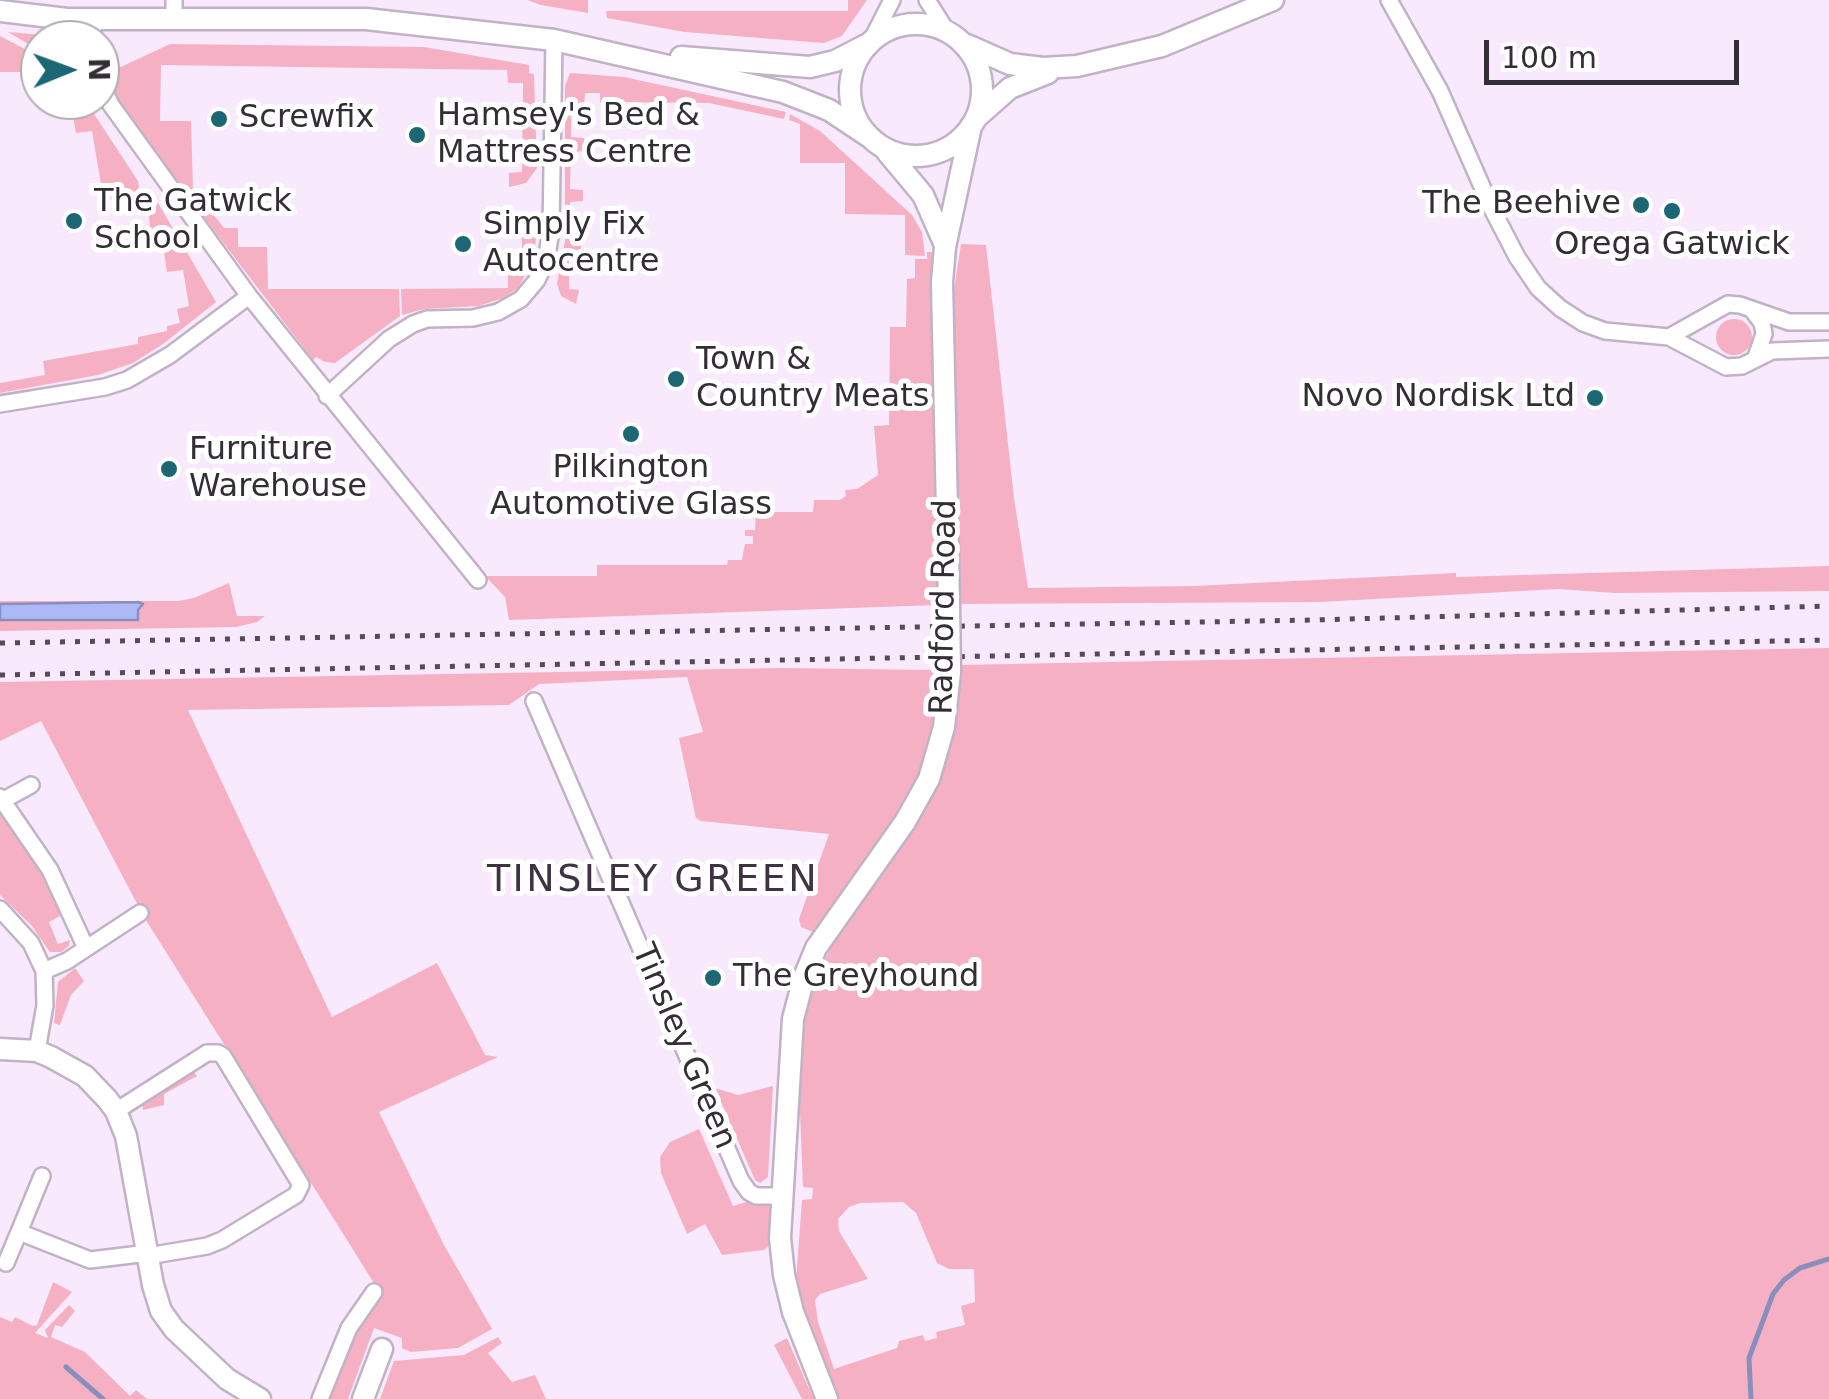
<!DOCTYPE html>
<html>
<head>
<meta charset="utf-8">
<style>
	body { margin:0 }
	#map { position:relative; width:1829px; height:1399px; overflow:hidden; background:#f8e9fc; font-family:"DejaVu Sans",sans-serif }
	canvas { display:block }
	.north { position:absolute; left:20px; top:20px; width:100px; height:100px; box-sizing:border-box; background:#fff; border:2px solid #adabae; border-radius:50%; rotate:89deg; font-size:28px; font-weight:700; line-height:40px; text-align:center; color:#332e35 }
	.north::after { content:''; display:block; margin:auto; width:35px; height:45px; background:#1d6673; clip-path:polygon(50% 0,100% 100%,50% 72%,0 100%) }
	.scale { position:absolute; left:1484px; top:40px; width:255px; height:45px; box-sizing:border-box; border:5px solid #332e35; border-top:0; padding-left:12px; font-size:30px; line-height:35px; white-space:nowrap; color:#332e35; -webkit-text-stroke:8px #fff; paint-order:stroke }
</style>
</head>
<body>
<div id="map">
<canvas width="1829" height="1399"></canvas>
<div class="north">N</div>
<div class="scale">100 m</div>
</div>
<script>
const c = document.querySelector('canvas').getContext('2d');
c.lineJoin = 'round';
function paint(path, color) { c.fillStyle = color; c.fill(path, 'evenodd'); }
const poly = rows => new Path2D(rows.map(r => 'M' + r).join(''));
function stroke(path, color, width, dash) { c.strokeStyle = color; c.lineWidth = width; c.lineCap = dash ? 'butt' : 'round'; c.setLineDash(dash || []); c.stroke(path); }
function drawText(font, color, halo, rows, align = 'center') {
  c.font = font + ' "DejaVu Sans",sans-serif'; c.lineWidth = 10; c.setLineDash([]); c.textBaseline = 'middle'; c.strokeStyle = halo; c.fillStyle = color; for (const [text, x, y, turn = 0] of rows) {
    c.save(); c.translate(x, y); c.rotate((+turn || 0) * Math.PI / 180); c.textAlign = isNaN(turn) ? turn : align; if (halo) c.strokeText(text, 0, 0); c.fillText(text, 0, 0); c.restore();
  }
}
const green = poly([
	[527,0,588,0,588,13,541,5],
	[848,0,867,0,842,36,824,43,685,32,607,18,606,11,848,11],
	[8,32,67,37,74,40,40,40,40,51],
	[0,36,40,57,40,72,0,72],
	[170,44,424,47,529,65,529,73,534,74,537,168,526,183,509,187,509,173,522,172,523,83,508,83,507,70,161,65,160,121,191,121,193,189,224,228,238,228,238,247,267,247,268,289,399,289,400,316,335,363,325,362,316,357,313,360,120,108,110,72],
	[570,73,624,77,786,112,784,119,709,103,600,102,600,93,585,93,584,107,571,108,571,137,584,138,584,151,571,152,570,189,583,190,583,201,570,202,569,241,581,242,581,250,569,251,569,289,579,290,576,304,561,296,557,284,565,241,565,86],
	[70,100,85,100,138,181,139,187,135,193,104,202,92,131,76,133],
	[790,114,820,131,912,215,922,232,925,256,905,255,905,215,845,214,845,163,800,163,800,124,789,120],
	[158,203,216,302,163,344,133,363,98,375,0,393,0,383,45,375,43,361,138,344,138,337,167,331,167,326,180,323,177,309,189,306,183,270,167,272,162,239,151,240,149,217],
	[509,217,528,223,536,239,533,261,518,288,503,298,479,306,424,309,402,315,401,289,508,288,508,275,522,274,522,237,509,236],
	[961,244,986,245,1014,498,1028,588,1194,586,1456,573,1456,577,1829,566,1829,591,1615,593,1558,589,1320,602,958,604,953,296],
	[927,252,934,252,937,605,509,620,505,597,485,576,597,576,597,565,727,565,728,560,742,560,745,544,753,544,753,536,745,536,745,530,755,530,756,512,813,512,814,500,840,500,846,496,845,490,857,489,878,475,874,426,889,425,890,327,906,327,907,279,915,278,915,259,927,259],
	'1716 337a18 18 0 1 1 36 0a18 18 0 1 1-36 0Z',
	[229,583,237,616,265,616,257,622,236,627,0,631,0,601,178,601,194,598],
	[1829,648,1829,1399,840,1399,821,1362,796,1281,802,1200,812,1199,813,1188,803,1187,799,1088,801,1018,807,995,834,941,801,927,799,919,829,834,701,821,696,818,679,738,703,732,687,677,539,684,509,705,188,710,332,1017,437,963,485,1055,498,1057,379,1112,444,1245,492,1329,458,1348,411,1352,402,1348,402,1338,374,1328,348,1399,326,1399,350,1339,379,1291,144,917,41,721,0,741,0,682,782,668,928,670,959,665],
	[903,1202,916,1213,937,1263,949,1269,974,1269,975,1302,961,1306,965,1325,936,1332,937,1338,925,1341,923,1335,899,1341,897,1348,834,1369,818,1322,815,1300,820,1294,868,1279,839,1231,838,1219,849,1207,860,1203],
	[0,810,40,868,52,893,60,916,49,922,58,944,70,940,69,946,61,952,50,952,31,925,0,895],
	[75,968,84,981,71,995,60,1025,54,1023,58,982],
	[194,1071,197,1076,164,1094,164,1105,143,1110,142,1104],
	[773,1086,768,1177,760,1183,755,1180,715,1088,738,1095],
	[699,1129,733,1206,753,1200,773,1208,768,1247,764,1250,722,1255,705,1224,687,1234,661,1173,660,1157,670,1142],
	[53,1282,72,1292,35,1333,48,1338,45,1330,69,1305,75,1311,62,1327,55,1325,51,1337,85,1352,130,1396,136,1390,147,1399,0,1399,0,1317,12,1322,15,1317,33,1326,37,1325],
	[498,1337,502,1343,488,1353,512,1382,535,1375,546,1399,380,1399,394,1361,464,1355],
	[787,1338,806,1382,814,1399,802,1399,774,1345]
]);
const water = poly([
	[138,602,143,604,138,610,138,620,0,620,0,604,138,602]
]);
const stream = poly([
	[66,1367,103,1399],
	[1751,1399,1749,1358,1773,1294,1784,1280,1800,1268,1829,1259]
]);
const minor = poly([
	[927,0,948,33],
	[1389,0,1440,91,1491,207,1517,257,1538,288,1560,308,1583,323,1605,331,1669,337,1726,367,1742,366,1772,351,1829,349],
	[174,20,174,0],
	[92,40,94,20],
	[870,43,892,0],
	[100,80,111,105,249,296,478,580],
	[1753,311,1762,323,1764,334,1756,357],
	[1669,337,1728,304,1740,305,1789,322,1829,322],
	[327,396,389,339,413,324,427,319,473,318,498,312,521,299,537,280,546,261,551,231,554,40],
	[0,404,105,387,127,380,170,355,249,296],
	[534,701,741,1181,749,1192,756,1196,784,1196],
	[0,797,50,870,86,948],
	[2,801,31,785],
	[0,909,31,943,44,971,45,1005,37,1051],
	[44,971,67,961,140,913],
	[116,1111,207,1053,218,1053,223,1056,301,1185,296,1195,222,1240,207,1246,148,1256],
	[42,1176,19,1232,90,1260,148,1253],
	[6,1263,19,1232],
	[320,1399,349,1328,374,1292]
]);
const tertiary = poly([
	[0,11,67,19,366,19,554,40,783,92,829,110,868,136],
	'850 90a66 66 0 1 1 132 0a66 66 0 1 1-132 0Z',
	[967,45,1010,64,1043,68,1077,66,1162,46,1273,0],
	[681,57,810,67,835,61,866,45],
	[976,118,1010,88,1048,73],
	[887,152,923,195,945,245],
	[949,604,942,282,945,247,971,126],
	[0,1049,37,1051,51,1057,85,1076,107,1099,116,1111,126,1136,153,1285,161,1311,174,1329,227,1379,260,1399],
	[363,1399,382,1349],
	[827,1399,793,1312,784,1275,780,1238,793,1019,804,977,816,948,905,822,929,779,944,727,950,672]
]);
const rail = poly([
	[0,643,1313,620,1829,606],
	[0,675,1829,640]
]);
const tertiaryBridge = poly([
	[949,604,950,672]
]);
const markers = [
	[219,119,10,"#1d6673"],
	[417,135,10,"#1d6673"],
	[1641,205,10,"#1d6673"],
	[1672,211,10,"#1d6673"],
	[74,221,10,"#1d6673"],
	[463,244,10,"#1d6673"],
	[676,379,10,"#1d6673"],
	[1595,398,10,"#1d6673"],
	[631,434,10,"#1d6673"],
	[169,469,10,"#1d6673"],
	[713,978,10,"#1d6673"]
];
const poiNames = [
	["Hamsey's Bed &",437,117],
	["Mattress Centre",437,154],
	["Screwfix",239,119],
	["The Gatwick",94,203],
	["School",94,240],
	["The Beehive",1621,205,"right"],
	["Simply Fix",483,226],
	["Autocentre",483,263],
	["Orega Gatwick",1672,246,"center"],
	["Town &",696,361],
	["Country Meats",696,398],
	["Novo Nordisk Ltd",1575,398,"right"],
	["Furniture",189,451],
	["Warehouse",189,488],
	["Pilkington",631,469,"center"],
	["Automotive Glass",631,506,"center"],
	["The Greyhound",733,978]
];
const streetNames = [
	["Radford Road",945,607,-89],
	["Tinsley Green",683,1047,67]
];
const quarterNames = [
	["TINSLEY GREEN",653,881]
];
paint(green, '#f6b0c4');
paint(water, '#adb9f6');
stroke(water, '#888fbc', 2.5);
stroke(stream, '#888fbc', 5);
stroke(minor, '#c1b3c5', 20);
stroke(tertiary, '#c1b3c5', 25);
stroke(minor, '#fff', 15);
stroke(tertiary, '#fff', 20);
stroke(rail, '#534c55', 5, [5, 10]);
stroke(tertiaryBridge, '#c1b3c5', 25, []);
stroke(tertiaryBridge, '#fff', 20);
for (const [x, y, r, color] of markers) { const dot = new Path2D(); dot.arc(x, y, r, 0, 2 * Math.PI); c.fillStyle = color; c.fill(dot); stroke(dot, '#fff', 4); }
drawText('32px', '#332e35', '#fff', poiNames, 'left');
drawText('32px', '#332e35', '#fff', streetNames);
c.letterSpacing = '2.5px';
drawText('38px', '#3e3342', '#fff', quarterNames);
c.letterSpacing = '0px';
</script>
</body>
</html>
